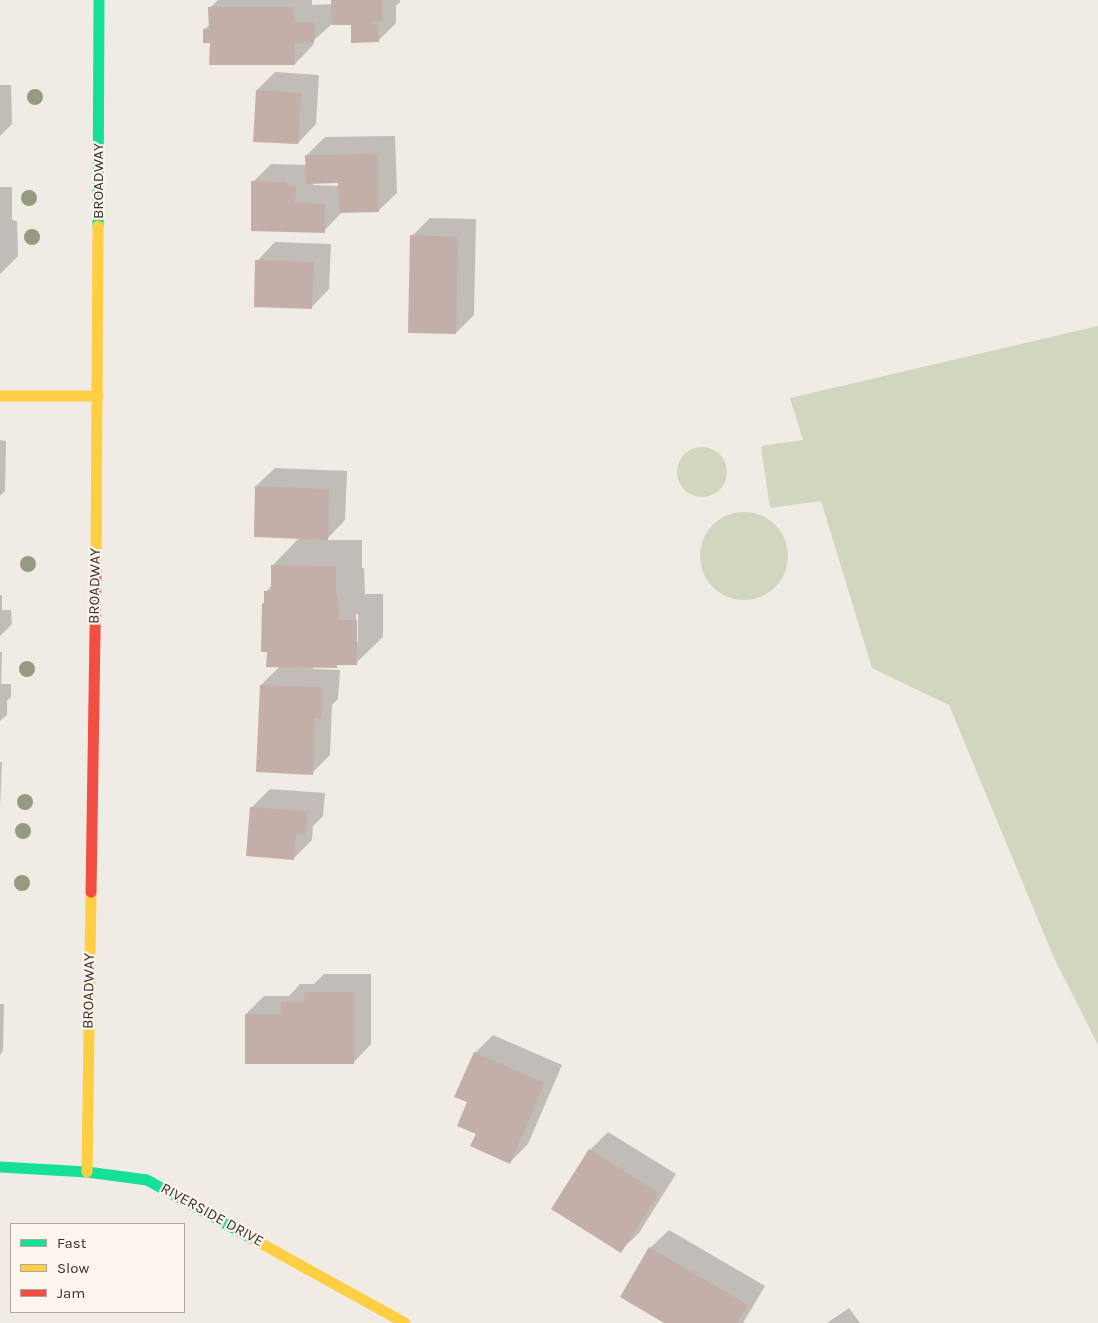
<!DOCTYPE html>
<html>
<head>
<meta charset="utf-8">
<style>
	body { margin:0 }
	#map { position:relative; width:1098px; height:1323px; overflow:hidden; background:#f0ebe5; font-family:Karla,sans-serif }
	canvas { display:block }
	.legend { position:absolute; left:10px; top:1223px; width:175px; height:90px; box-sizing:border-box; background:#fbf5ee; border:1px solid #aea6a0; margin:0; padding:6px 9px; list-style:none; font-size:15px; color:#3b302b }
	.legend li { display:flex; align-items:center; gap:10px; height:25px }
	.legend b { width:25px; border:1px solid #aea6a0 }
</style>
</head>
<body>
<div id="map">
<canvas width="1098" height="1323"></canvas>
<ul class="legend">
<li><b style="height:6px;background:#16e098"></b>Fast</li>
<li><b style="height:6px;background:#ffcf43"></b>Slow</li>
<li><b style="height:6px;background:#f24e42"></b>Jam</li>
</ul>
</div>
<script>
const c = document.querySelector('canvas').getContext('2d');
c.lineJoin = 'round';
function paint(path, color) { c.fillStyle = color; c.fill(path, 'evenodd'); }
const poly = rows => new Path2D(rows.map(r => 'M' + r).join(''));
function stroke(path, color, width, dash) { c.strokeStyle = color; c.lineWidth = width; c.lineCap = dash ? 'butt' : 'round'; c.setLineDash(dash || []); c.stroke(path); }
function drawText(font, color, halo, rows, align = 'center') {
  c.font = font + ' Karla,sans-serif'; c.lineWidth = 4.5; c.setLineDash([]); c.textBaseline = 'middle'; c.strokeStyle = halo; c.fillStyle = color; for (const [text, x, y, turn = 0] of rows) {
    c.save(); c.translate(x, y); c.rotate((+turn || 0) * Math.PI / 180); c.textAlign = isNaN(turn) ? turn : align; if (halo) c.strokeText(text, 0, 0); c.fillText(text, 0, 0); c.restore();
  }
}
const green = poly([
	[1098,326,1098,1045,1054,958,949,705,872,668,821,501,770,508,761,446,803,440,790,398],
	'677 472a25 25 0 1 1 50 0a25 25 0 1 1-50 0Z',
	'700 556a44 44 0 1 1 88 0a44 44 0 1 1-88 0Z'
]);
const shadow = poly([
	[218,0,312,0,312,5,333,4,333,0,400,0,400,2,396,6,396,23,378,41,352,23,332,24,313,41,313,45,295,64,211,42,204,30,210,24,210,8],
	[275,72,319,75,316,124,298,143,257,90],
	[0,85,11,85,12,124,0,136],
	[395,136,397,193,378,211,342,212,324,231,253,182,271,164,307,165,306,156,325,137],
	[313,182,339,182,339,186,313,185],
	[0,187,12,187,12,220,17,221,18,256,0,274],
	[430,218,476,219,474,315,456,333,412,236],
	[275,242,331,244,329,289,311,308,257,261],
	[0,440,6,441,5,491,0,496],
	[275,468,347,471,345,520,326,540,362,540,362,568,364,568,365,594,383,594,383,637,356,663,339,663,336,666,313,666,313,669,340,670,338,699,332,705,330,755,312,773,261,685,280,666,268,650,263,603,266,601,266,592,272,585,272,566,300,537,256,486],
	[356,614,358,614,358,642,356,642],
	[0,595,2,595,2,610,11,610,12,624,0,636,0,641],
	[0,652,2,652,1,684,11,684,11,697,7,701,7,715,0,721],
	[0,762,2,762,0,809],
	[270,789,325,793,323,816,313,826,312,840,294,858,252,807],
	[324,974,371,974,371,1044,353,1063,246,1014,264,996,289,996,300,984,314,984],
	[0,1004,4,1004,3,1051,0,1055],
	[493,1035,562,1065,528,1144,510,1162,468,1101,475,1053],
	[608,1132,676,1174,639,1233,620,1251,590,1150],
	[669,1230,765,1286,743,1323,666,1323,650,1248],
	[849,1308,860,1323,827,1323]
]);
const building = poly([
	[331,0,382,0,382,21,372,21,372,24,378,24,379,42,351,43,351,25,332,25],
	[208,7,293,7,294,22,315,22,314,43,295,43,295,65,209,65,210,43,203,43,203,29,209,29],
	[256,90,301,93,298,144,253,142],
	[377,154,379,212,339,213,338,183,306,184,305,155],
	[251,181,287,182,287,186,296,186,295,203,325,204,325,233,251,231],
	[410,235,458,237,456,334,408,333],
	[255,260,314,262,312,309,254,307],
	[255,486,329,489,328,540,254,537],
	[271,565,336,566,336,594,338,594,339,620,357,620,357,665,337,665,337,668,266,667,267,652,261,652,262,603,264,603,264,591,271,591],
	[260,685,322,687,321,718,315,718,313,775,256,772],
	[250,807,307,811,306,835,296,834,294,860,246,856],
	[304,992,354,992,354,1064,245,1064,245,1014,281,1014,281,1002,305,1002],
	[474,1052,545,1083,510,1164,470,1146,476,1134,457,1126,467,1102,454,1097],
	[589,1149,659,1193,621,1253,551,1209],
	[649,1247,748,1305,737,1323,664,1323,620,1297]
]);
const fast = poly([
	[98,226,99,0],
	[0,1167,87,1172,147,1180,253,1239]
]);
const slow = poly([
	[0,396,98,396],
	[96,568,98,226],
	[87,1172,91,892],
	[253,1239,405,1323]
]);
const jam = poly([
	[91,892,96,568]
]);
const trees = [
	[35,97],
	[29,198],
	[32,237],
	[28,564],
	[27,669],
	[25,802],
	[23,831],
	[22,883]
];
const streetNames = [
	["BROADWAY",99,181,-90],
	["BROADWAY",95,586,-89],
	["BROADWAY",89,991,-89],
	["RIVERSIDE DRIVE",212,1215,29]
];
paint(green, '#d1d6bf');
paint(shadow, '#0003');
paint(building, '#c3afa7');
stroke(fast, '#16e098', 11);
stroke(slow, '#ffcf43', 11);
stroke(jam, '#f24e42', 11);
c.fillStyle = '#959b80';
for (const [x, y] of trees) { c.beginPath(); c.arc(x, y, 8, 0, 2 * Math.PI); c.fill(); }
drawText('15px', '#3b302b', '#fbf5ee', streetNames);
</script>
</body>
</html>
